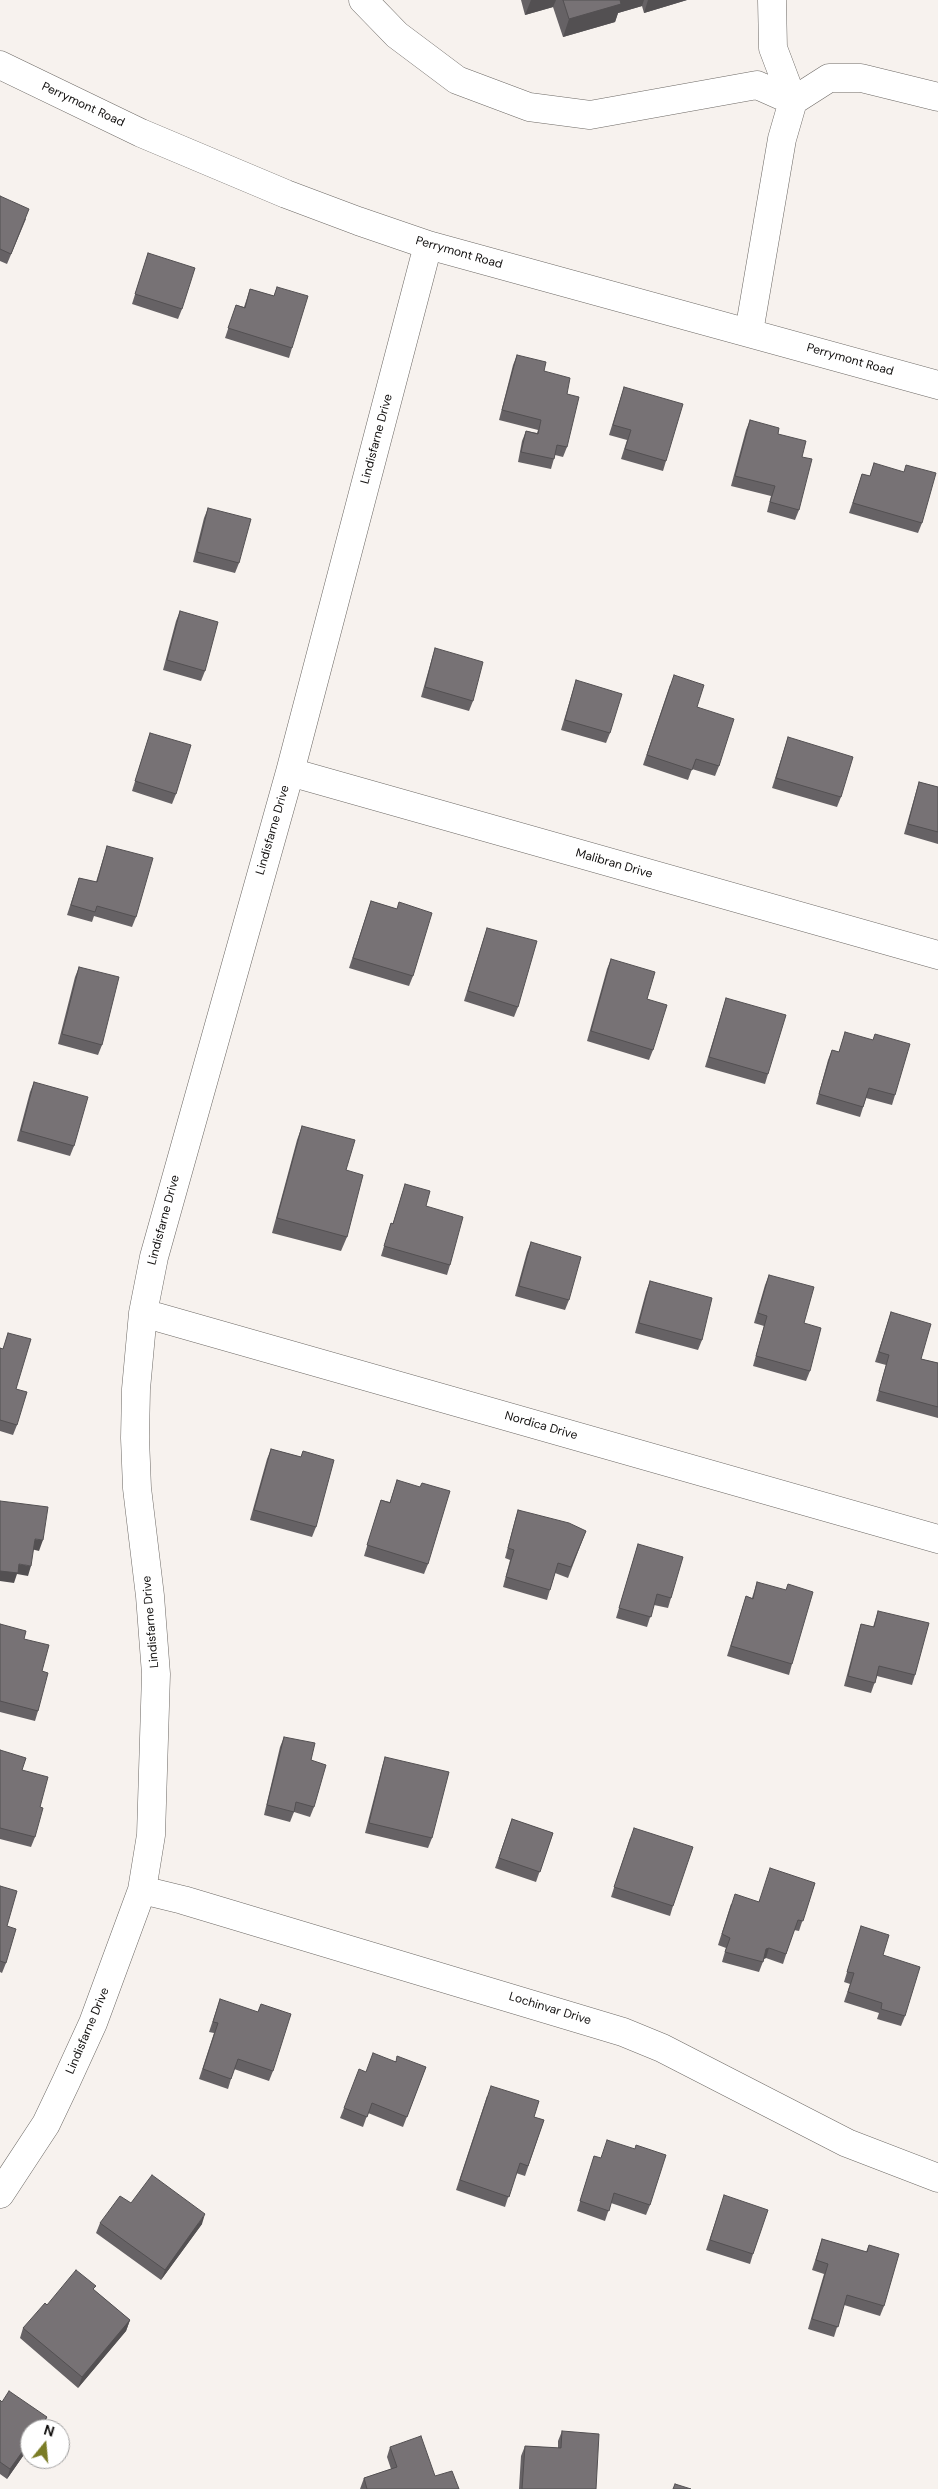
<!DOCTYPE html>
<html>
<head>
<meta charset="utf-8">
<style>
	body { margin:0 }
	#map { position:relative; width:938px; height:2489px; overflow:hidden; background:#f7f2ee; font-family:"DM Sans",sans-serif }
	canvas { display:block }
	.north { position:absolute; left:20px; top:2419px; width:50px; height:50px; box-sizing:border-box; background:#fff; border:1px solid #a09f9f; border-radius:50%; rotate:17deg; font-size:14px; font-weight:700; line-height:20px; text-align:center; color:#110f0e }
	.north::after { content:''; display:block; margin:auto; width:18px; height:22px; background:#7a7c25; clip-path:polygon(50% 0,100% 100%,50% 72%,0 100%) }
</style>
</head>
<body>
<div id="map">
<canvas width="938" height="2489"></canvas>
<div class="north">N</div>
</div>
<script>
const c = document.querySelector('canvas').getContext('2d');
c.lineJoin = 'round';
const poly = rows => new Path2D(rows.map(r => 'M' + r).join(''));
function stroke(path, color, width, dash) { c.strokeStyle = color; c.lineWidth = width; c.lineCap = dash ? 'butt' : 'round'; c.setLineDash(dash || []); c.stroke(path); }
function paint(path, color) { c.fillStyle = color; c.fill(path, 'evenodd'); }
function drawText(font, color, halo, rows, align = 'center') {
  c.font = font + ' "DM Sans",sans-serif'; c.lineWidth = 4; c.setLineDash([]); c.textBaseline = 'middle'; c.strokeStyle = halo; c.fillStyle = color; for (const [text, x, y, turn = 0] of rows) {
    c.save(); c.translate(x, y); c.rotate((+turn || 0) * Math.PI / 180); c.textAlign = isNaN(turn) ? turn : align; if (halo) c.strokeText(text, 0, 0); c.fillText(text, 0, 0); c.restore();
  }
}
const minor = poly([
	[363,0,397,35,457,80,529,107,590,115,757,85,793,101],
	[772,0,773,48,793,101],
	[0,65,141,133,286,194,358,221,428,245,938,385],
	[749,332,782,139,793,101,829,78,861,78,938,97],
	[290,772,938,955],
	[143,1313,938,1539],
	[142,1890,183,1900,623,2032,662,2048,847,2143,938,2178],
	[0,2194,46,2124,66,2082,93,2023,142,1890,151,1835,156,1674,150,1596,137,1488,135,1438,136,1389,143,1313,154,1257,290,772,428,245]
]);
const wall = poly([
	[521,0,687,0,644,13,642,6,618,13,615,22,563,37,553,7,525,15],
	[0,196,26,219,7,264,0,261],
	[148,253,182,309,178,319,132,304],
	[277,287,292,348,289,358,225,338,236,305,244,307,250,289,274,296],
	[517,355,544,371,567,394,567,447,563,457,555,455,551,469,518,462,522,441,526,431,537,433,538,430,499,420,513,365],
	[624,387,666,461,663,471,621,459,627,440,609,435],
	[750,420,778,434,802,457,799,510,795,520,767,512,771,496,731,486,746,430],
	[874,463,922,523,918,533,849,513,862,474,870,476],
	[208,508,239,563,235,573,193,562,204,518],
	[180,611,205,671,201,681,163,670,176,621],
	[435,648,473,701,469,711,421,697,432,658],
	[576,680,610,733,606,743,561,730],
	[670,685,697,707,719,766,715,776,692,769,688,780,643,765],
	[150,733,176,794,172,804,132,791],
	[788,737,841,797,837,807,772,788],
	[919,782,938,787,938,844,904,834,916,792],
	[107,846,136,917,132,927,94,916,92,922,67,915,79,878,96,882],
	[371,901,397,909,413,976,409,986,349,968],
	[487,928,518,1007,514,1017,464,1001],
	[611,959,647,999,653,1050,649,1060,587,1041,607,969],
	[79,967,102,1045,98,1055,58,1044,75,977],
	[726,998,768,1074,765,1084,705,1067],
	[845,1032,895,1095,892,1105,866,1098,860,1117,816,1104,828,1060,832,1050,839,1052],
	[34,1082,74,1146,70,1156,17,1141,30,1092],
	[302,1126,346,1170,347,1237,341,1251,272,1233,297,1140],
	[405,1184,426,1206,450,1265,447,1275,381,1256,391,1223,393,1223],
	[531,1242,569,1300,565,1310,515,1296,527,1252],
	[769,1275,804,1323,810,1371,806,1381,753,1366,764,1326,754,1323,765,1285],
	[650,1281,702,1340,698,1350,635,1333,646,1292],
	[891,1312,921,1359,938,1363,938,1418,876,1401,886,1365,875,1362],
	[8,1333,16,1389,17,1425,13,1435,0,1431,0,1348,3,1349],
	[271,1449,301,1457,316,1527,312,1537,250,1520,267,1459],
	[397,1480,428,1564,424,1574,364,1556,381,1500,390,1502],
	[518,1510,586,1531,568,1578,555,1573,547,1600,503,1587,510,1560,505,1558,515,1520],
	[638,1544,671,1598,668,1608,654,1605,647,1627,616,1618],
	[757,1582,792,1664,789,1675,727,1656,746,1596,752,1598],
	[878,1611,915,1675,912,1685,877,1676,871,1693,844,1686,858,1634,861,1624,873,1627],
	[0,1624,24,1639,42,1671,38,1711,35,1721,0,1712],
	[284,1737,311,1760,314,1807,310,1817,294,1812,290,1822,264,1815,280,1747],
	[0,1750,22,1770,40,1807,35,1837,31,1847,0,1839],
	[385,1757,432,1838,428,1848,365,1833,382,1767],
	[512,1819,553,1833,536,1882,495,1868],
	[630,1838,673,1906,670,1916,611,1897],
	[815,1883,799,1931,794,1930,783,1964,766,1958,764,1959,759,1972,722,1962,726,1948,718,1945,731,1904,758,1902],
	[0,1886,6,1963,2,1973,0,1972],
	[861,1926,883,1955,905,2016,901,2026,877,2019,879,2013,844,2002,850,1984,844,1982],
	[220,1999,273,2071,269,2081,234,2069,228,2089,199,2079,214,2033,209,2032],
	[395,2061,426,2067,403,2127,368,2113,363,2127,340,2118,344,2108,366,2072],
	[487,2096,534,2117,544,2120,525,2176,516,2173,505,2207,456,2190],
	[594,2156,650,2205,646,2215,611,2203,605,2221,577,2211],
	[131,2203,202,2224,161,2280,96,2233,100,2223],
	[721,2205,753,2254,750,2264,706,2250],
	[822,2239,866,2252,869,2245,884,2306,880,2316,844,2305,834,2337,808,2329,824,2274,812,2270],
	[94,2290,130,2320,126,2331,78,2388,20,2338,23,2328,47,2305],
	[0,2400,2,2402,47,2417,43,2427,30,2429,30,2446,7,2479,0,2474],
	[562,2431,596,2489,519,2489,521,2456,525,2446,558,2448,558,2441],
	[390,2447,435,2476,459,2489,360,2489,364,2478,391,2469,387,2457]
]);
const shadedWall = poly([
	[531,0,556,0,553,7,525,15],
	[618,0,644,0,642,6,618,13,615,22,563,37,569,19],
	[648,0,687,0,644,13],
	[35,1539,43,1540,39,1551,31,1549],
	[19,1564,31,1566,28,1576,17,1574,14,1583,0,1581,0,1571],
	[769,1948,766,1958,763,1959,766,1949],
	[205,2214,202,2224,161,2280,165,2270],
	[130,2320,126,2331,78,2388,82,2377],
	[47,2417,43,2427,42,2429,38,2429],
	[30,2441,30,2446,7,2479,10,2469]
]);
const building = poly([
	[563,0,620,0,621,4,569,19,563,0],
	[0,196,29,209,11,254,0,249,0,196],
	[148,253,195,268,182,309,135,294,148,253],
	[277,287,308,296,292,348,228,328,236,305,245,308,250,289,274,296,277,287],
	[517,355,546,362,544,371,570,378,567,394,579,397,567,447,557,445,554,459,521,452,526,431,538,434,541,420,502,410,517,355],
	[624,387,683,404,666,461,625,449,631,430,613,425,624,387],
	[750,420,779,428,778,434,806,441,802,457,812,459,799,510,770,502,775,486,735,476,750,420],
	[874,463,904,472,906,465,936,473,922,523,853,503,862,474,870,476,874,463],
	[208,508,251,519,239,563,197,552,208,508],
	[180,611,218,622,205,671,167,660,180,611],
	[435,648,483,662,473,701,425,687,435,648],
	[674,675,704,685,697,707,734,719,719,766,696,759,692,770,647,755,674,675],
	[576,680,622,694,610,733,565,720,576,680],
	[150,733,191,745,176,794,135,781,150,733],
	[788,737,853,757,841,797,776,778,788,737],
	[919,782,938,787,938,832,908,824,919,782],
	[107,846,153,858,136,917,97,906,95,912,71,905,79,878,97,882,107,846],
	[371,901,397,909,399,902,432,913,413,976,353,958,371,901],
	[487,928,537,941,518,1007,468,991,487,928],
	[611,959,655,972,647,999,667,1005,653,1050,591,1031,611,959],
	[79,967,119,977,102,1045,62,1034,79,967],
	[726,998,786,1015,768,1074,709,1057,726,998],
	[845,1032,873,1040,875,1034,910,1044,895,1095,869,1088,863,1107,819,1094,832,1050,839,1052,845,1032],
	[34,1082,88,1097,74,1146,21,1131,34,1082],
	[302,1126,355,1140,346,1170,363,1175,347,1237,277,1218,302,1126],
	[405,1184,430,1191,426,1206,463,1217,450,1265,384,1246,391,1223,393,1224,405,1184],
	[531,1242,581,1257,569,1300,519,1286,531,1242],
	[769,1275,814,1287,804,1323,821,1328,810,1371,756,1356,767,1316,758,1313,769,1275],
	[650,1281,712,1298,702,1340,639,1323,650,1281],
	[891,1312,931,1324,921,1359,938,1363,938,1407,879,1391,889,1355,879,1352,891,1312],
	[8,1333,31,1339,16,1389,27,1392,17,1425,0,1420,0,1348,3,1349,8,1333],
	[271,1449,301,1457,303,1451,334,1460,316,1527,254,1510,271,1449],
	[397,1480,420,1487,422,1483,450,1491,428,1564,367,1545,381,1500,390,1503,397,1480],
	[0,1501,48,1507,43,1540,35,1539,31,1566,19,1564,18,1573,0,1571,0,1501],
	[518,1510,569,1523,586,1531,571,1567,558,1563,550,1590,506,1577,514,1550,508,1548,518,1510],
	[638,1544,683,1557,671,1598,657,1594,651,1617,619,1608,638,1544],
	[757,1582,786,1590,788,1584,813,1592,792,1664,731,1646,746,1596,753,1599,757,1582],
	[878,1611,929,1623,915,1675,879,1666,875,1683,848,1676,861,1624,874,1627,878,1611],
	[0,1624,26,1631,24,1639,49,1645,42,1671,48,1673,38,1711,0,1701,0,1624],
	[284,1737,315,1743,311,1760,326,1765,314,1807,296,1802,294,1812,267,1805,284,1737],
	[0,1750,26,1758,22,1770,48,1777,40,1807,43,1808,35,1837,0,1828,0,1750],
	[385,1757,449,1772,432,1838,369,1823,385,1757],
	[512,1819,553,1833,540,1872,499,1858,512,1819],
	[634,1828,693,1847,673,1906,614,1887,634,1828],
	[770,1868,815,1883,803,1921,798,1920,786,1954,769,1948,766,1949,763,1962,725,1952,730,1938,722,1934,735,1894,759,1902,770,1868],
	[0,1886,17,1891,7,1926,16,1929,6,1963,0,1961,0,1886],
	[861,1926,889,1935,883,1955,920,1967,905,2016,881,2009,882,2003,848,1992,854,1973,847,1972,861,1926],
	[220,1999,258,2012,261,2004,291,2014,273,2071,238,2059,231,2079,203,2069,218,2023,213,2022,220,1999],
	[373,2053,396,2062,397,2056,426,2067,407,2117,372,2103,367,2117,344,2108,359,2069,366,2072,373,2053],
	[491,2086,539,2101,534,2117,544,2120,528,2166,520,2163,509,2197,460,2180,491,2086],
	[607,2140,635,2149,636,2145,666,2155,650,2205,614,2193,609,2211,580,2201,594,2156,601,2158,607,2140],
	[152,2175,205,2214,165,2270,100,2223,120,2196,131,2203,152,2175],
	[724,2195,768,2210,753,2254,710,2240,724,2195],
	[822,2239,867,2252,869,2245,899,2254,884,2306,847,2295,838,2327,812,2319,828,2264,816,2260,822,2239],
	[76,2270,96,2286,93,2289,130,2320,82,2377,23,2328,45,2303,47,2305,76,2270],
	[9,2391,47,2417,38,2429,30,2429,30,2441,10,2469,0,2462,0,2400,2,2402,9,2391],
	[562,2431,599,2434,596,2489,522,2489,525,2446,561,2448,562,2431],
	[421,2436,435,2476,452,2471,459,2489,367,2489,364,2478,397,2467,390,2447,421,2436],
	[675,2484,691,2489,673,2489,675,2484]
]);
const streetNames = [
	["Perrymont Road",83,105,25],
	["Perrymont Road",459,253,16],
	["Perrymont Road",850,360,16],
	["Lindisfarne Drive",377,439,-75],
	["Lindisfarne Drive",273,830,-74],
	["Malibran Drive",614,864,16],
	["Lindisfarne Drive",164,1220,-75],
	["Nordica Drive",541,1426,16],
	["Lindisfarne Drive",151,1622,-95],
	["Lochinvar Drive",550,2009,17],
	["Lindisfarne Drive",88,2031,-67]
];
stroke(minor, '#6d6965', 29);
stroke(minor, '#fff', 28);
paint(wall, '#666265');
paint(shadedWall, '#535052');
paint(building, '#777275');
stroke(building, '#535052', 1);
drawText('12px', '#110f0e', '#fff', streetNames);
</script>
</body>
</html>
